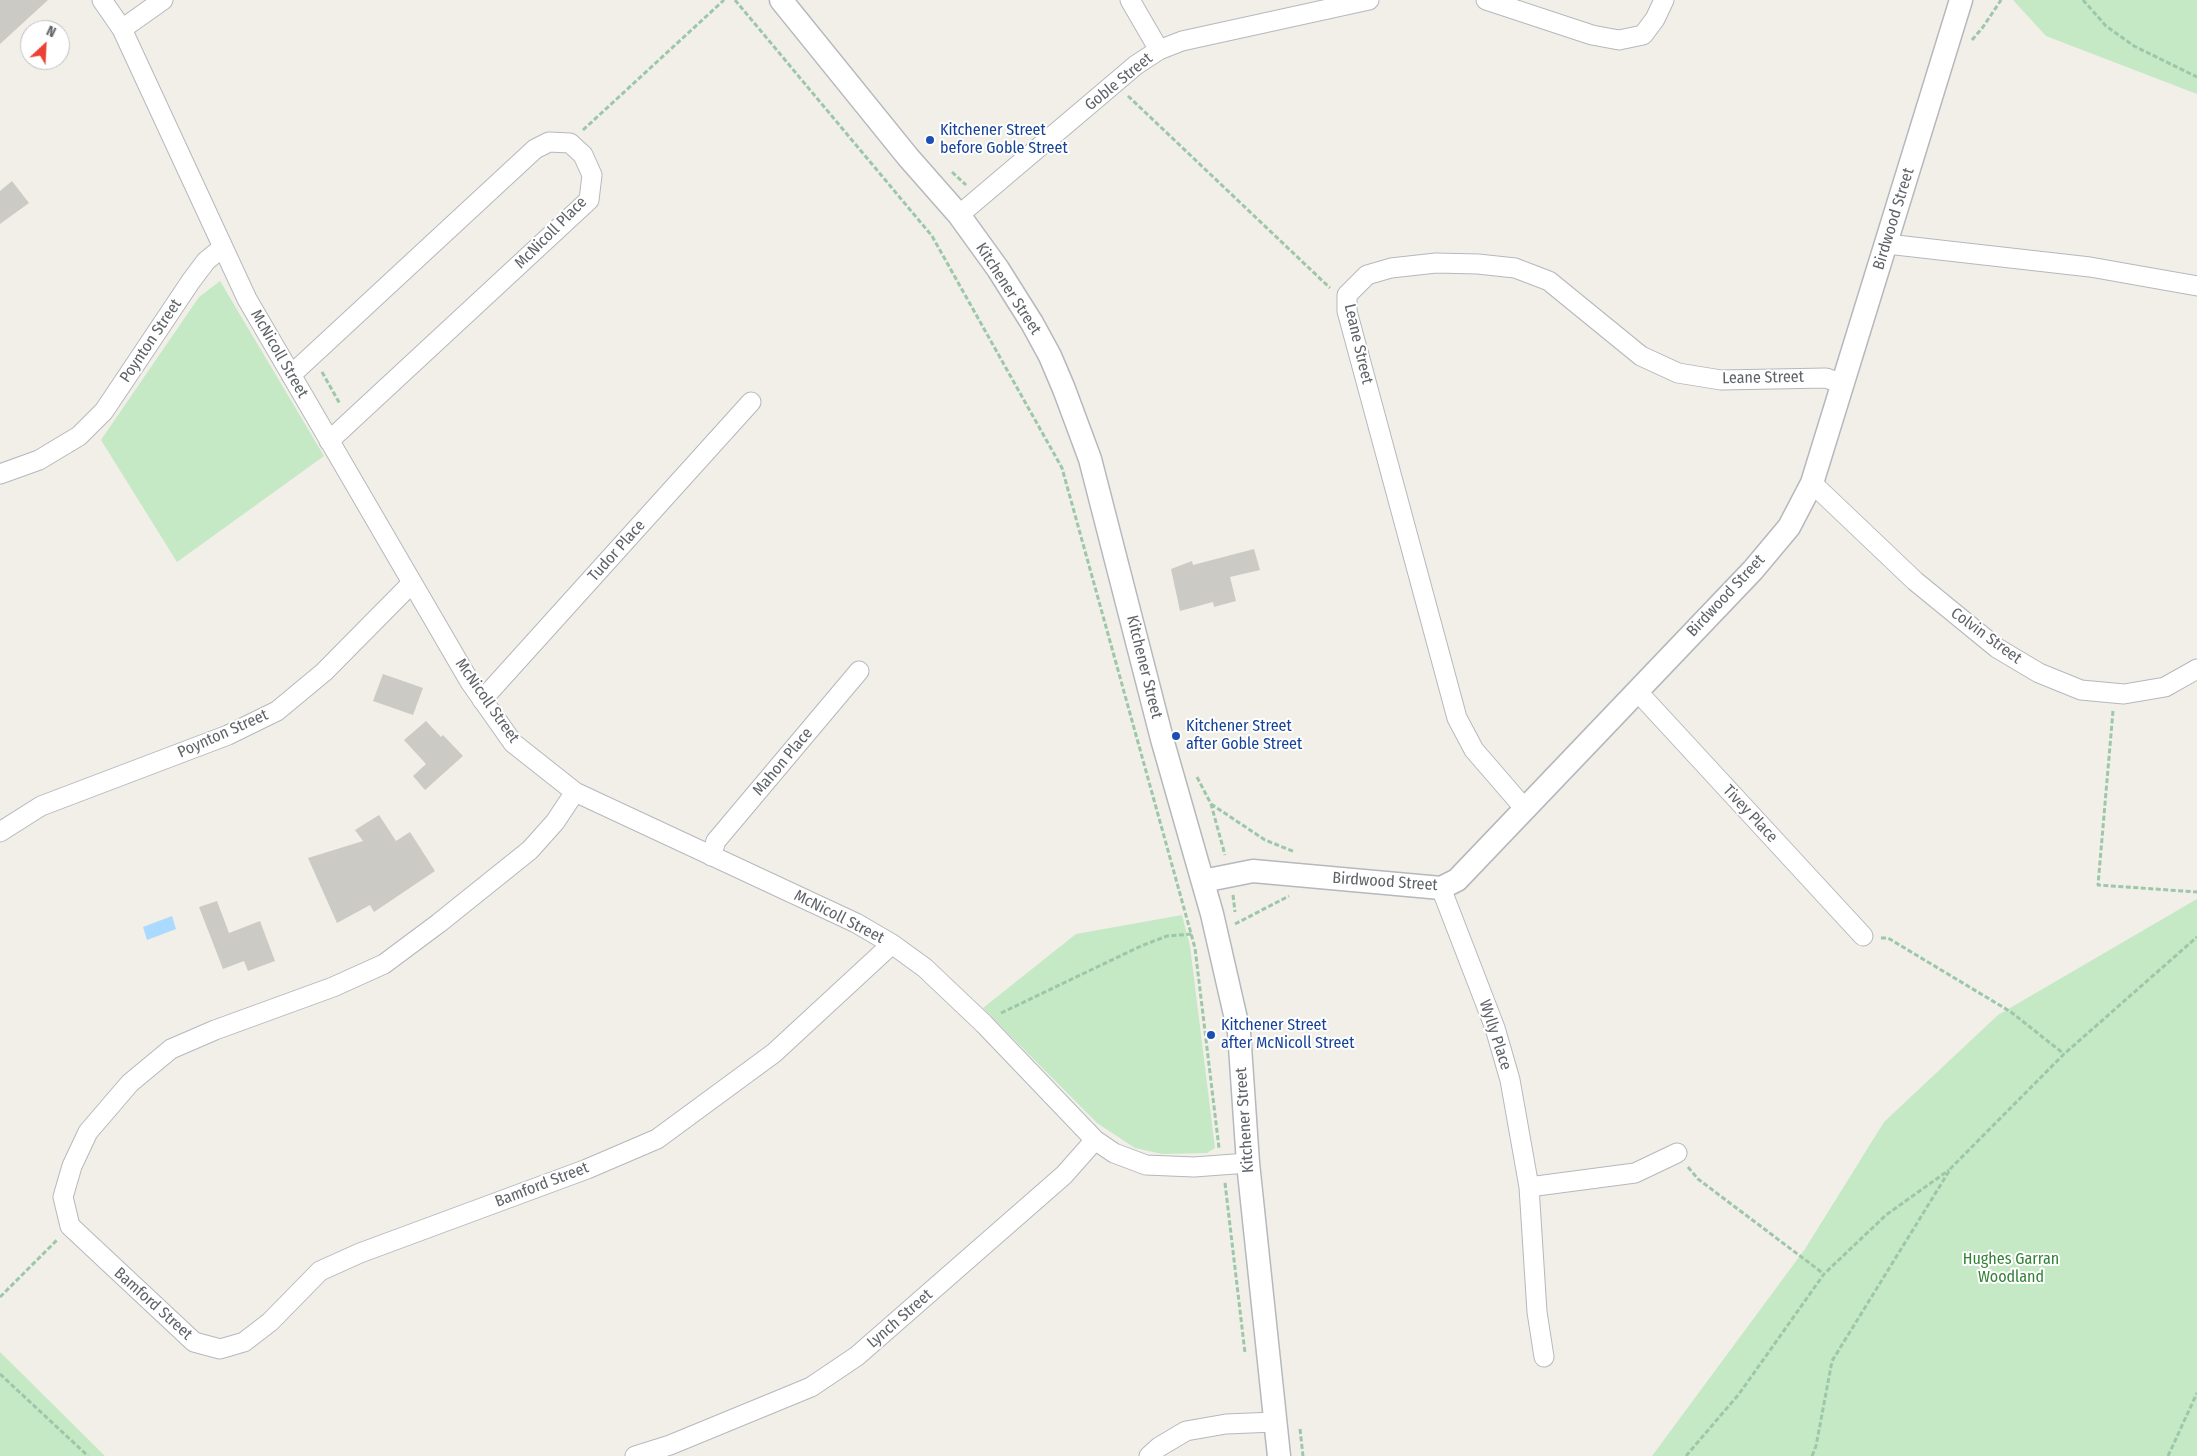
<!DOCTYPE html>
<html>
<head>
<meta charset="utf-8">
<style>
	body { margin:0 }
	#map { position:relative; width:2197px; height:1456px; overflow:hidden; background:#f1efe8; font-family:"Fira Sans Condensed",sans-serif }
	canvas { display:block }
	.north { position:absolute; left:20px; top:20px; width:50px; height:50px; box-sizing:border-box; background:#fff; border:1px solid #bfc1c3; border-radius:50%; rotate:25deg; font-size:14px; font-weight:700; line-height:20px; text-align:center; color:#5f6368 }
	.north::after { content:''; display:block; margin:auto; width:18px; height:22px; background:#ea4335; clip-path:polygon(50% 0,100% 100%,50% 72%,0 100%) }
</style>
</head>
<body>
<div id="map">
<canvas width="2197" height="1456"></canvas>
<div class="north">N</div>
</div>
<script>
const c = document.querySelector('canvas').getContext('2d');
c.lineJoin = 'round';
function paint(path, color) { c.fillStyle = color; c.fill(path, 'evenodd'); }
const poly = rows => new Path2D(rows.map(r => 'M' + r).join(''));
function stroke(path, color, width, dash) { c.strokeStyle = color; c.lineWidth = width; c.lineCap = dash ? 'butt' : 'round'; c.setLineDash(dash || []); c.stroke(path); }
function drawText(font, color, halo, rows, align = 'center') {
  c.font = font + ' "Fira Sans Condensed",sans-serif'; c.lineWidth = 4; c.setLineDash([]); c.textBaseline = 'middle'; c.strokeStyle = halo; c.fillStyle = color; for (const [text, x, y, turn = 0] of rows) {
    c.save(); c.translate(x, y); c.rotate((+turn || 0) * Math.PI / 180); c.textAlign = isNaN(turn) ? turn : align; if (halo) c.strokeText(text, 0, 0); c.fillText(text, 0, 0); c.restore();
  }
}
const green = poly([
	[2013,0,2197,0,2197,94,2046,36],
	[220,281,324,456,177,562,101,440,199,297],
	[2197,899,2197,1456,1652,1456,1805,1249,1884,1122,1998,1015],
	[1182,915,1190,946,1215,1148,1207,1153,1162,1154,1135,1148,1097,1123,983,1008,1076,934],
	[0,1352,105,1456,0,1456]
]);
const water = poly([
	[172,916,176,929,147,940,143,927]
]);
const building = poly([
	[0,0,48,0,0,44],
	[12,181,29,203,0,224,0,191],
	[1254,549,1260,570,1230,577,1236,601,1214,607,1213,602,1180,611,1171,569,1192,561,1193,565],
	[383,674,423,688,413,715,373,701],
	[426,721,441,737,443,735,463,756,425,790,413,776,426,764,404,740],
	[379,815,396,841,410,832,435,871,374,912,370,905,337,923,308,858,363,841,355,830],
	[217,901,229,933,260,921,275,961,248,971,244,961,223,969,199,907]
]);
const path = poly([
	[735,0,932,236,1062,468,1195,948,1219,1148],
	[2083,0,2106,26,2134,46,2197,77],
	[1972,40,1983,27,2001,0],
	[1128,96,1330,288],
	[583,130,724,0],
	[952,172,966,185],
	[322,372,340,404],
	[2113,711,2098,885,2197,892],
	[1197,777,1211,804,1225,855],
	[1211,804,1265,840,1295,852],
	[1233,895,1235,912],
	[1235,924,1289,896],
	[1881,938,1888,938,2011,1012,2064,1054],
	[1001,1013,1141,946,1167,936,1192,934],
	[1688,1167,1698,1179,1824,1274],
	[1225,1183,1245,1353],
	[0,1297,58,1239],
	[0,1374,88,1456],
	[1300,1429,1303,1456],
	[1686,1456,1739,1394,1824,1274,1886,1215,1949,1170],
	[1812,1456,1816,1446,1832,1361,1951,1168,2064,1054,2197,937],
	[2168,1456,2197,1393]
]);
const minor = poly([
	[102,0,122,29,247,299,470,682,513,743,575,792,856,923,892,944,925,968,984,1024,1095,1140,1114,1153,1146,1165,1194,1167,1248,1163],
	[1130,0,1159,50],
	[1486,0,1592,35,1619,40,1643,35,1655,19,1664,0],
	[122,29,163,0],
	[959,215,1136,65,1159,50,1182,41,1369,0],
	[1887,244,2090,267,2197,286],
	[291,375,535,149,549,142,570,143,583,155,592,175,589,200,329,441],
	[0,474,39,460,79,436,104,411,191,281,206,261,223,247],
	[1812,483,1915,581,1997,648,2039,673,2081,690,2124,694,2165,687,2197,669],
	[1637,691,1863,936],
	[482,700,751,402],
	[575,792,555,822,530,850,439,923,384,964,333,987,215,1030,171,1049,130,1083,88,1132,72,1166,63,1197,70,1226,194,1342,220,1349,244,1342,270,1322,320,1271,360,1253,587,1169,657,1139,774,1053,892,944],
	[1525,809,1474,750,1457,718,1347,311,1347,295,1367,275,1391,268,1436,263,1478,264,1515,268,1549,281,1641,356,1678,373,1721,380,1826,378,1843,384],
	[0,832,41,806,228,735,277,711,324,672,412,583],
	[711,856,716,841,859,671],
	[1441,888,1495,1028,1510,1080,1529,1187,1537,1312,1544,1357],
	[1529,1187,1635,1173,1677,1153],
	[635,1456,670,1445,811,1387,857,1356,1064,1175,1095,1140],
	[1149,1456,1159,1447,1186,1431,1226,1424,1275,1422]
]);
const tertiary = poly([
	[781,0,908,157,959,215,998,269,1032,323,1050,356,1064,389,1090,459,1162,739,1212,914,1239,1032,1248,1163,1279,1456],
	[1203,881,1253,871,1441,888,1457,880,1753,570,1789,527,1812,483,1961,0]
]);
const markers = [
	[930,140,5,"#1a4fb4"],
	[1176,736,5,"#1a4fb4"],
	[1211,1035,5,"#1a4fb4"]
];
const streetNames = [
	["Goble Street",1119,82,-39],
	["Birdwood Street",1894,219,-73],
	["McNicoll Place",551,233,-45],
	["Kitchener Street",1008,289,57],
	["Poynton Street",151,341,-56],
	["Leane Street",1358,344,77],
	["McNicoll Street",279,354,60],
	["Leane Street",1763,378,-1],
	["Tudor Place",617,551,-48],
	["Birdwood Street",1726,596,-47],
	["Colvin Street",1986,636,36],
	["Kitchener Street",1144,667,76],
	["McNicoll Street",487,701,55],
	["Poynton Street",223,734,-24],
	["Mahon Place",783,762,-50],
	["Tivey Place",1750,814,47],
	["Birdwood Street",1385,882,4],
	["McNicoll Street",839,917,27],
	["Wylly Place",1495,1035,72],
	["Kitchener Street",1245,1120,-94],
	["Bamford Street",542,1185,-21],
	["Bamford Street",153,1304,42],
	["Lynch Street",900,1319,-41]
];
const transitNames = [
	["Kitchener Street",940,131],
	["before Goble Street",940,149],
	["Kitchener Street",1186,727],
	["after Goble Street",1186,745],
	["Kitchener Street",1221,1026],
	["after McNicoll Street",1221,1044]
];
const parkNames = [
	["Hughes Garran",2011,1260],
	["Woodland",2011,1278]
];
paint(green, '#c5e8c5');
paint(water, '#aadaff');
paint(building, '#cccac5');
stroke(minor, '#b5b8bc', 21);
stroke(tertiary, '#b5b8bc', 25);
stroke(path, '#9cc7a9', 3, [5, 2.5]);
stroke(minor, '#fff', 19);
stroke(tertiary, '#fff', 22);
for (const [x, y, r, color] of markers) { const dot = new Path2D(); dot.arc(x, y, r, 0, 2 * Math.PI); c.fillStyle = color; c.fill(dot); stroke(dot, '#fff', 2); }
drawText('16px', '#5f6368', '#fff', streetNames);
drawText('16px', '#164399', '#fff', transitNames, 'left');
drawText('16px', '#348238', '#fff', parkNames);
</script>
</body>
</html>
